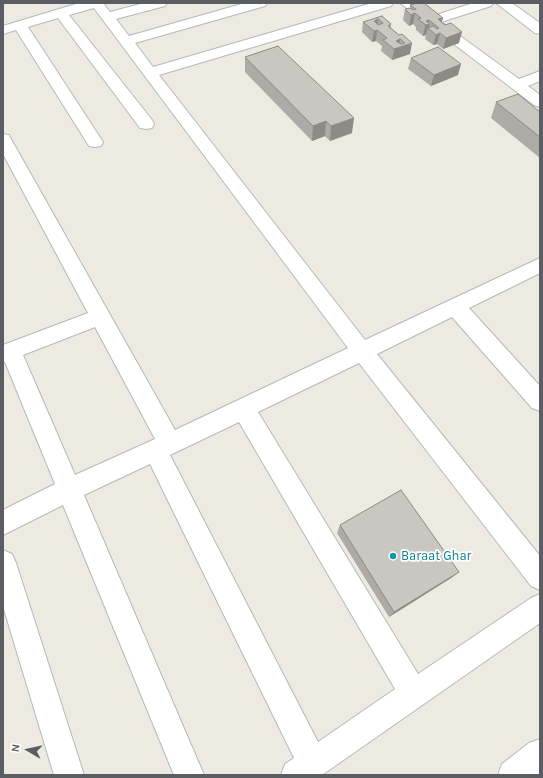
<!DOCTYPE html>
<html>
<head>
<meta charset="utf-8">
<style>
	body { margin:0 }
	#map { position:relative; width:543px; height:778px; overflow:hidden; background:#edeae1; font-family:Karla,sans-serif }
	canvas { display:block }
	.frame { position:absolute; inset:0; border:4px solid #5a5e62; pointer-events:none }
	.north { position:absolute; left:8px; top:730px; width:40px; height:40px; -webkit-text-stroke:3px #fff; paint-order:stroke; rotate:279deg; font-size:11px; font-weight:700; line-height:16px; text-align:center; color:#5a5e62 }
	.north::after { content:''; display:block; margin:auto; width:14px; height:18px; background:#5a5e62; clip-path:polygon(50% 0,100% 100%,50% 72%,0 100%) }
</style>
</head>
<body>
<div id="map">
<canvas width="543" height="778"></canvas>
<div class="frame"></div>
<div class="north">N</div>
</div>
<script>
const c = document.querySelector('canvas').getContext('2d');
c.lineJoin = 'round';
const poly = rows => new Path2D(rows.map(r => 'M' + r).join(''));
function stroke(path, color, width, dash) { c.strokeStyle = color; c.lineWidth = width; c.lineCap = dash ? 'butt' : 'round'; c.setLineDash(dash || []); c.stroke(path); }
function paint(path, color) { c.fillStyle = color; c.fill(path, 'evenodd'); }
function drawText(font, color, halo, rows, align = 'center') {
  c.font = font + ' Karla,sans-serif'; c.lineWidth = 3.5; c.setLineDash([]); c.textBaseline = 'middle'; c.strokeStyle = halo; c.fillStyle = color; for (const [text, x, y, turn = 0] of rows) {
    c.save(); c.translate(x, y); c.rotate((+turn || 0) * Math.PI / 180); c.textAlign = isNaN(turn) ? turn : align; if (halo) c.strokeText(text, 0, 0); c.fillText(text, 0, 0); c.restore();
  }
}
const street = poly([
	[79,3,103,3,110,12,144,3,167,3,165,6,116,19,129,36,245,3,267,3,265,6,135,43,153,67,372,3,393,3,391,6,159,75,365,340,540,258,540,273,469,308,540,386,540,411,532,408,452,317,377,354,540,556,540,590,531,586,359,363,258,412,418,674,531,598,540,594,540,623,322,775,281,775,285,764,294,758,150,464,84,495,204,775,174,775,63,505,3,535,3,510,55,484,5,362,3,363,3,345,88,313,3,154,3,134,9,135,11,139,175,430,348,348,94,8,69,15,152,120,154,124,152,128,146,129,140,128,58,18,28,27,103,142,101,146,95,147,89,146,16,30,3,34,3,26,79,3],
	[95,327,155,439,75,475,23,355,95,327],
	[239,422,395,689,318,742,170,455,239,422],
	[400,3,416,3,433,16,473,3,493,3,491,6,441,22,519,79,540,71,540,81,528,86,540,95,540,107,534,105,400,3],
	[496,3,512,3,540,23,540,34,535,33,496,3],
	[3,550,12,554,16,563,84,775,54,775,3,606,3,550]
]);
const secondary = poly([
	[540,739,540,773,538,775,498,775,502,764,529,743,540,739]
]);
const wall = poly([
	[410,5,442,22,459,43,443,49,437,44,433,45,425,39,426,35,423,36,416,30,416,27,413,24,409,26,403,20,405,9,410,8],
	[382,16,391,24,391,28,399,35,402,34,410,54,392,60,381,51,382,46,376,41,372,42,362,32,363,22],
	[245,57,352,133,330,141,325,136,312,141,245,72],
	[411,58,458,75,431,86,408,69],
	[496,102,540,112,540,158,491,118],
	[340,525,459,572,451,578,389,617,337,533]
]);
const shadedWall = poly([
	[415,13,413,24,409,26,411,15],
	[443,18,440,29,438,19],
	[378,19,376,41,372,42,374,31,374,21],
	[429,20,429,24,430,24,428,29,428,28,426,35,423,36,426,21],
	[462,32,459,43,443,49,446,38],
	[440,33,437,44,433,45,436,35],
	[400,39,399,48,412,43,410,54,392,60,396,41],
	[461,64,458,75,431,86,434,75],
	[354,118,352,133,330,141,331,126],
	[326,121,325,136,312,141,313,126],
	[459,572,451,578,389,617,394,612]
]);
const building = poly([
	[418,3,424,3,443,18,438,19,445,25,451,23,462,32,446,38,440,33,436,35,428,28,433,26,437,29,439,28,429,20,426,21,430,24,426,25,418,19,421,18,415,13,411,15,405,9,410,8,413,10,416,9,410,5,418,3],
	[382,16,391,24,388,26,399,35,402,34,412,43,394,49,383,40,387,38,377,30,374,31,363,22,382,16],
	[378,19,383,23,378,25,374,21,378,19],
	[400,39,405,43,401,44,396,41,400,39],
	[278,46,354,118,331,126,326,121,313,126,245,57,278,46],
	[438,47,461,64,434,75,411,58,438,47],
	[518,94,540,112,540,137,496,102,518,94],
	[401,490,459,572,394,612,340,525,401,490]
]);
const markers = [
	[393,556,4,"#0f9aa8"]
];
const cultureNames = [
	["Baraat Ghar",401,556]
];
stroke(street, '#b4b8bc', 2);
stroke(secondary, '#b5b9be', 2);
paint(street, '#fff');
paint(secondary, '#fff');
paint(wall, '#aeaaa5');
paint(shadedWall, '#8d8b86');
paint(building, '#cac6c0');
stroke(building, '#8d8b86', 1);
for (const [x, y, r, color] of markers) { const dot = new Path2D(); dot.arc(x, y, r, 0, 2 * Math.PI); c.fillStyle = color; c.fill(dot); stroke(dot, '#fff', 1.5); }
drawText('13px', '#0d838f', '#fff', cultureNames, 'left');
</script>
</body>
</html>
